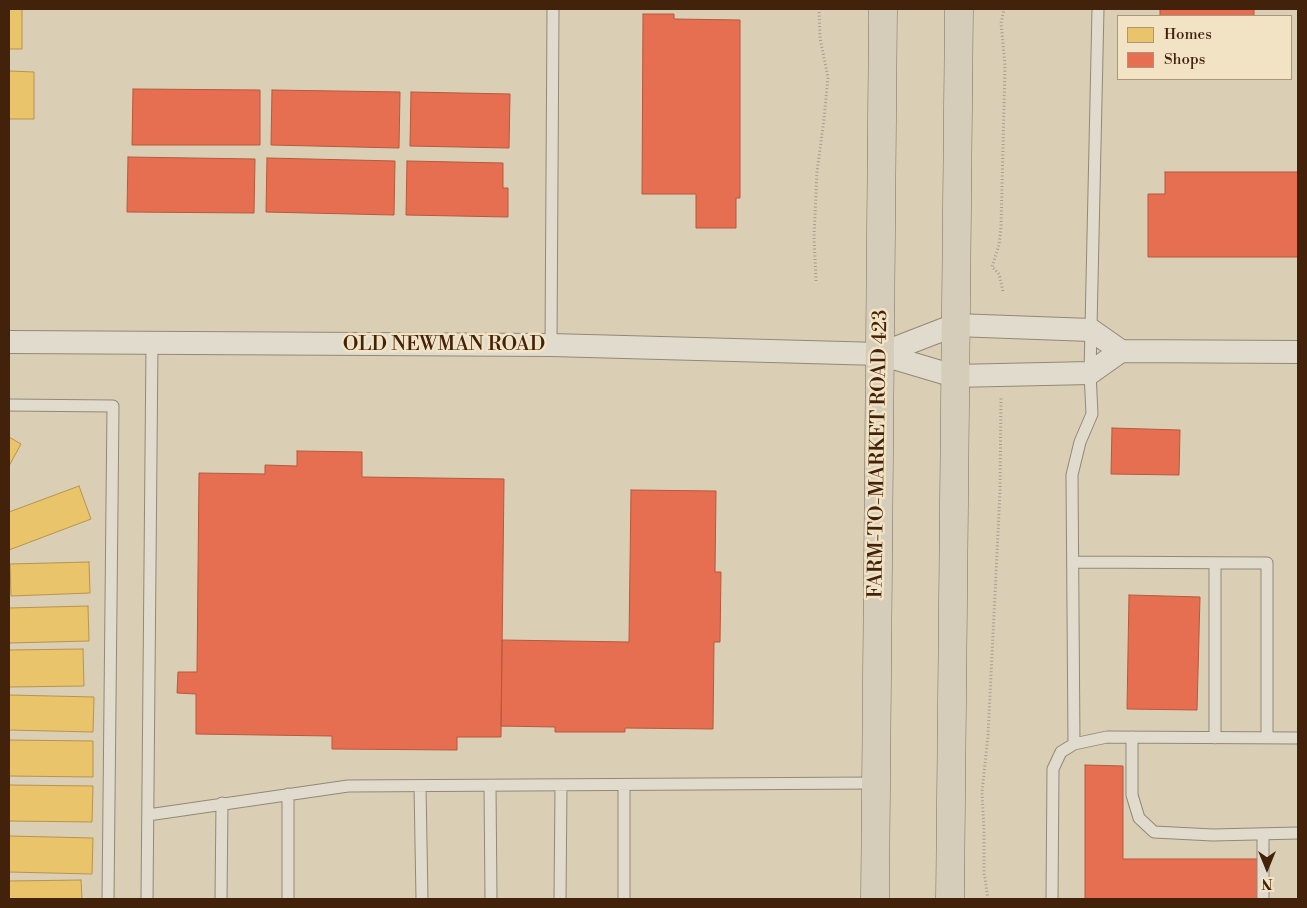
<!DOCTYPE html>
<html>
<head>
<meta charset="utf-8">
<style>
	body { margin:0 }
	#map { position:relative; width:1307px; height:908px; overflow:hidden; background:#daceb4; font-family:"Libre Bodoni",serif }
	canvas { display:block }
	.frame { position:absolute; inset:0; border:10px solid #42220b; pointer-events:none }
	.legend { position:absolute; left:1117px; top:15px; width:175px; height:65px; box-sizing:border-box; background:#f1e3c4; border:1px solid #ab967a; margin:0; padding:6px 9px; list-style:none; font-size:15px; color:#42220b }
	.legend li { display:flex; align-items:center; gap:10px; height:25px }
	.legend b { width:25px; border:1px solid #ab967a }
	.north { position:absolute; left:1242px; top:843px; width:50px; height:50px; -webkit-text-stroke:4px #f1e3c4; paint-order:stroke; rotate:180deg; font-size:14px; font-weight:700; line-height:20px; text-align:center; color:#42220b }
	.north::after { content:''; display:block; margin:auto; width:18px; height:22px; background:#42220b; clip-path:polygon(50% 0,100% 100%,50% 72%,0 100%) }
</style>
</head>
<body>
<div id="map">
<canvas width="1307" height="908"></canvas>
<div class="frame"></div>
<ul class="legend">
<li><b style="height:14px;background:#e9c46a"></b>Homes</li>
<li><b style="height:14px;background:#e76f51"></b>Shops</li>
</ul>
<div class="north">N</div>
</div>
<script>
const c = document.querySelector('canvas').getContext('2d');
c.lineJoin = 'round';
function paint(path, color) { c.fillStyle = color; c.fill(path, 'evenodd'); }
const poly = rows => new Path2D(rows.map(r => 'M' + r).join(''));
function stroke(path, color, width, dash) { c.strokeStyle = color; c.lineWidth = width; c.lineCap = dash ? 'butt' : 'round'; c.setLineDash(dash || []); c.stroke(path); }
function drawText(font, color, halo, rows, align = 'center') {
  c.font = font + ' "Libre Bodoni",serif'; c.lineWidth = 5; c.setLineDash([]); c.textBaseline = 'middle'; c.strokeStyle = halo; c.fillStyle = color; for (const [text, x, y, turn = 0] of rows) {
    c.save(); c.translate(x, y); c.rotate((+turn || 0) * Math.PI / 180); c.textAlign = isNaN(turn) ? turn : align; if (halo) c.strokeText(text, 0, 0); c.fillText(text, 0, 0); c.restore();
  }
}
const homes = poly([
	[9,9,22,9,22,49,9,49,9,9],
	[9,71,34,72,34,119,9,119,9,71],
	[9,437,21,444,9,466,9,437],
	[79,486,91,519,9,550,9,512,79,486],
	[89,562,90,593,11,596,10,564,89,562],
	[88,606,89,641,9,643,9,608,88,606],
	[83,649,84,686,9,687,9,650,83,649],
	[9,695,94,697,93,732,9,730,9,695],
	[9,740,93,741,93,777,9,776,9,740],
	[9,785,93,786,92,822,9,821,9,785],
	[9,836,93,838,92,874,9,872,9,836],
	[81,880,82,899,9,899,9,881,81,880]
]);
const shops = poly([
	[1160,9,1254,9,1254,16,1160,16,1160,9],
	[643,14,674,14,674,19,740,20,740,198,736,198,736,228,696,228,696,194,642,194,643,14],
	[133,89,260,90,260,145,132,145,133,89],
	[272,90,400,92,399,148,271,145,272,90],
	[411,92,510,94,509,148,410,146,411,92],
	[128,157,255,159,254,213,127,212,128,157],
	[267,158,395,161,394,215,266,212,267,158],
	[407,161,503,163,503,188,508,188,508,217,406,215,407,161],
	[1165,172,1298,172,1298,257,1148,257,1148,194,1165,194,1165,172],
	[1112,428,1180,430,1179,475,1111,474,1112,428],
	[297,451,362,452,362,477,504,479,501,737,457,737,457,750,332,749,332,736,196,734,196,694,177,693,178,672,197,672,199,473,265,474,265,465,297,466,297,451],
	[631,490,716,491,715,572,721,572,720,642,714,642,713,729,625,728,625,732,555,732,555,727,501,726,502,640,629,642,631,490],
	[1129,595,1200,597,1197,710,1127,709,1129,595],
	[1085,765,1123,766,1123,859,1262,859,1262,899,1085,899,1085,765]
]);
const path = poly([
	[816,281,814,237,817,172,824,119,828,77,820,38,819,9],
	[1003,291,999,274,992,267,999,245,1001,227,1005,65,1001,23,1004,9],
	[988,899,984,872,984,832,982,792,988,736,1000,492,1001,398]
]);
const lane = poly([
	[551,345,553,9],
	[9,405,113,406,108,899],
	[1073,562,1267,563,1267,738],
	[1215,563,1215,738],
	[1132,737,1132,795,1139,818,1154,832,1213,835,1298,833],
	[1074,744,1072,475,1080,442,1092,414,1090,373,1098,9],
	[420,786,422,899],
	[490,786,491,899],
	[148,815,348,786,875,783],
	[1263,834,1263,899],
	[147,899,152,343],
	[221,899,222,803],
	[288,899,288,794],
	[560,899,561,786],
	[624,899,624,786],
	[1052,899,1053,769,1061,752,1074,744,1107,737,1298,738]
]);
const street = poly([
	[9,342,551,345,880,354,954,376,1090,373,1121,351],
	[880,354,955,325,1091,330,1121,351,1298,352]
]);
const primary = poly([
	[875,899,883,9],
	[950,899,959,9]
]);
const streetNames = [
	["OLD NEWMAN ROAD",444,345],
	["FARM-TO-MARKET ROAD 423",879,454,-89]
];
paint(homes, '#e9c46a');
stroke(homes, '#b7934e', 1);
paint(shops, '#e76f51');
stroke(shops, '#b6583c', 1);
stroke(lane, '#938877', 13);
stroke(street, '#938877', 24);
stroke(primary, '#7c7161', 29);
stroke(path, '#a49d90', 3, [1, 2.5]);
stroke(lane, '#e1dbce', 11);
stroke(street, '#e1dbce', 22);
stroke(primary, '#d5ccba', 28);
drawText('20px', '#42220b', '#f1e3c4', streetNames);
</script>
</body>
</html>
